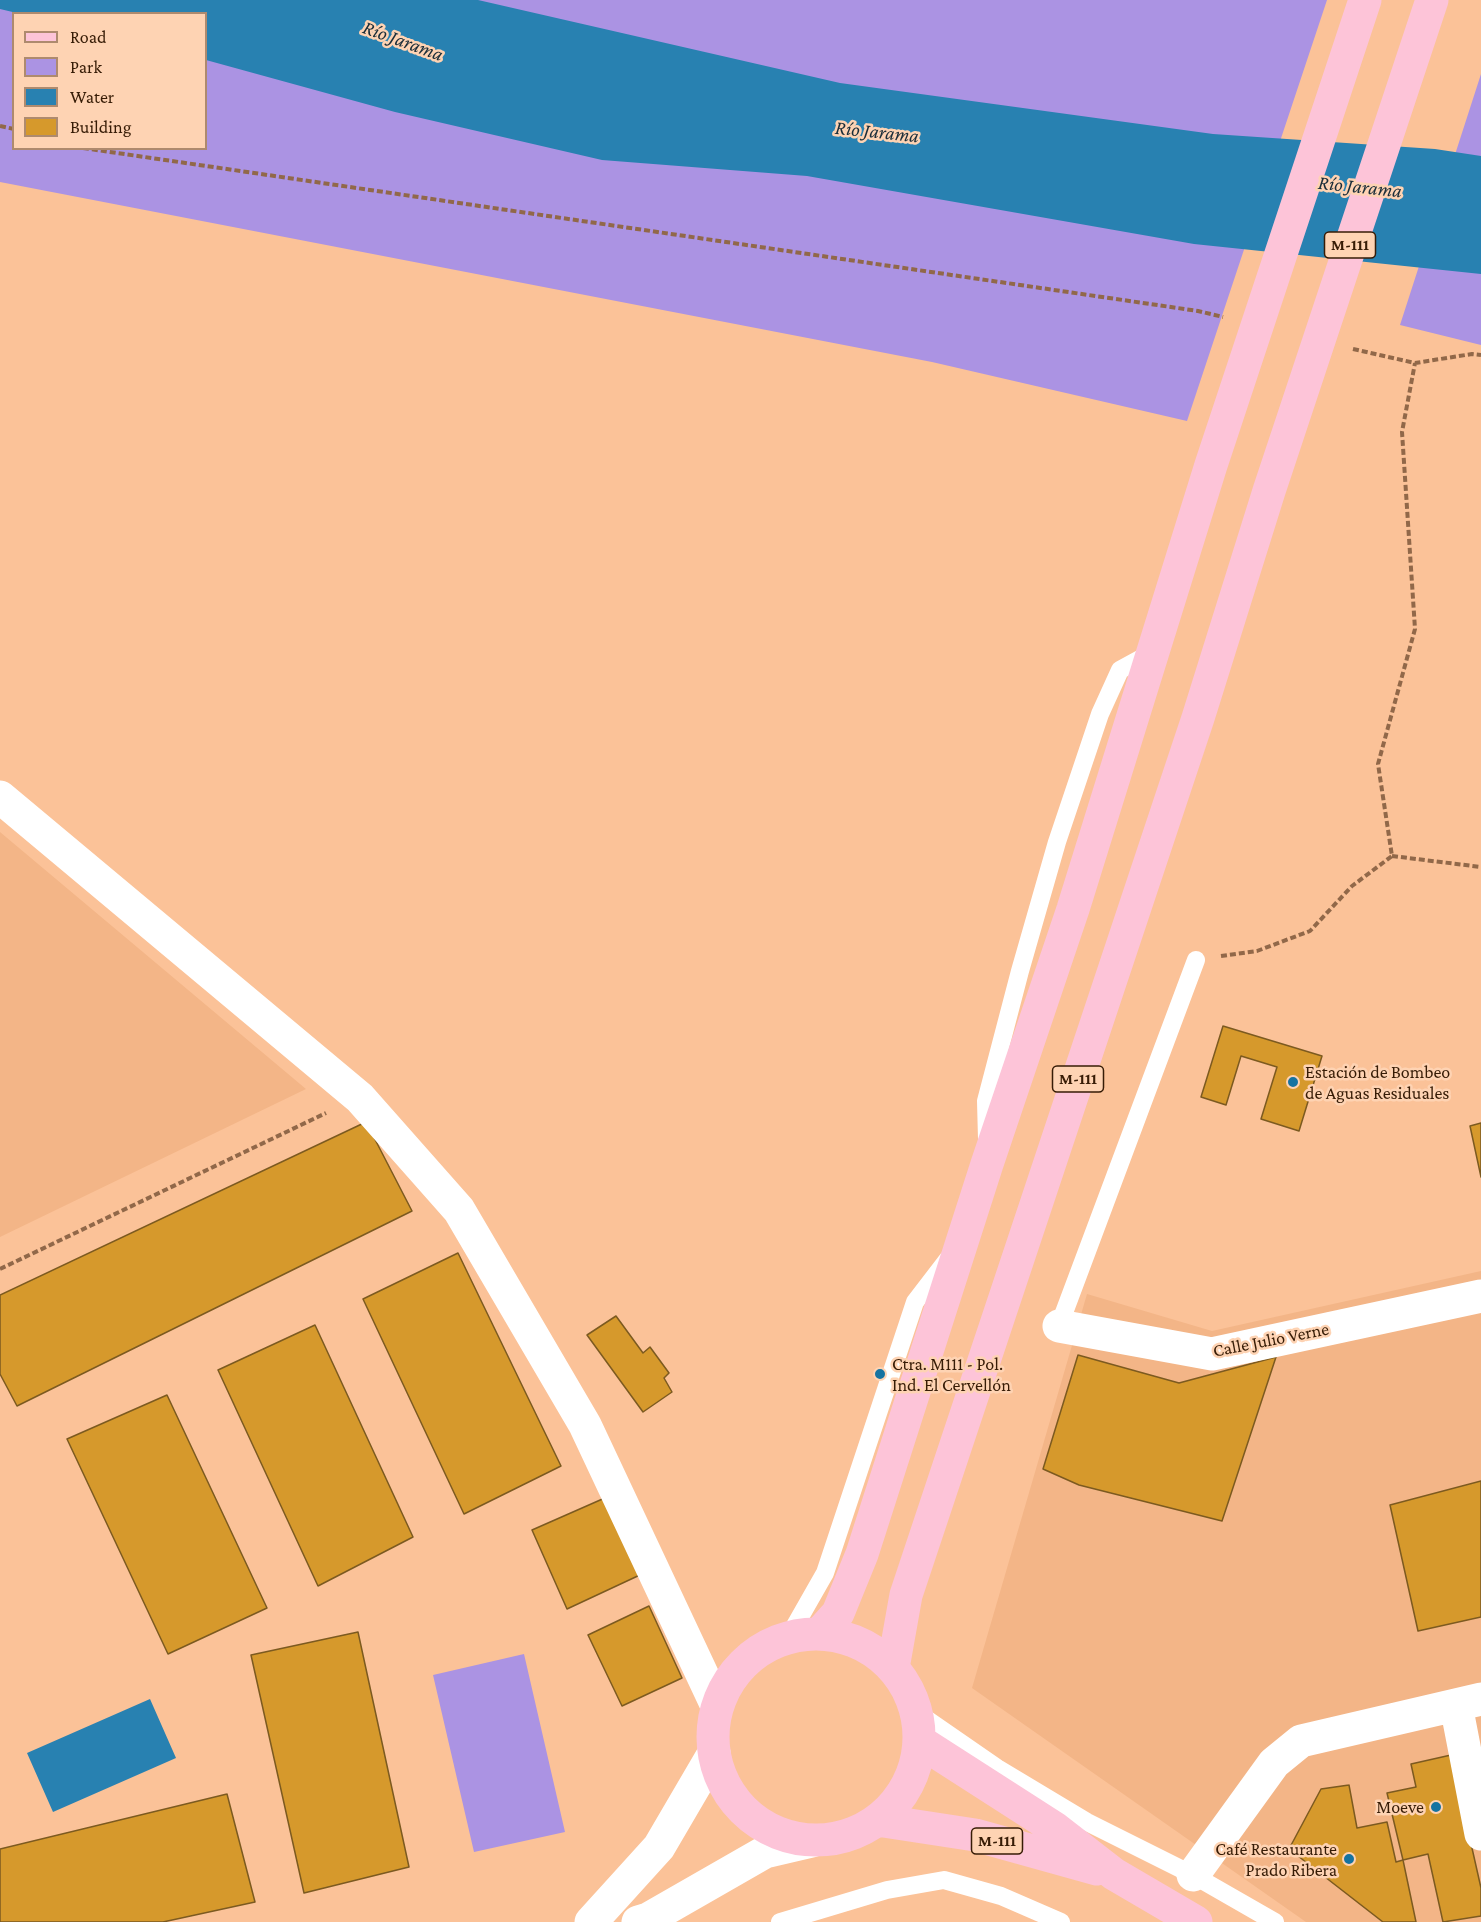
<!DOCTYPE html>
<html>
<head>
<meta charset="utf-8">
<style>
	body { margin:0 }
	#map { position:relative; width:1481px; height:1922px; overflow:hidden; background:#fbc298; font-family:"Crimson Pro",serif }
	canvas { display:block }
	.legend { position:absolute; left:12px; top:12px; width:195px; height:138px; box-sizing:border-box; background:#fed3b3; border:2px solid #ae8a6e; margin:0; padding:8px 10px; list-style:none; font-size:18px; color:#371c06 }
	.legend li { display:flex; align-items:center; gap:12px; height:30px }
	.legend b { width:30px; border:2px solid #ae8a6e }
</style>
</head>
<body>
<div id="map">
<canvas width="1481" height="1922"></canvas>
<ul class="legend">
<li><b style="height:8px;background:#fdc4d8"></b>Road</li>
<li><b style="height:16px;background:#ab93e3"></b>Park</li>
<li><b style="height:16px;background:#2881b1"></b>Water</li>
<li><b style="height:16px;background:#d6992c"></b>Building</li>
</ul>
</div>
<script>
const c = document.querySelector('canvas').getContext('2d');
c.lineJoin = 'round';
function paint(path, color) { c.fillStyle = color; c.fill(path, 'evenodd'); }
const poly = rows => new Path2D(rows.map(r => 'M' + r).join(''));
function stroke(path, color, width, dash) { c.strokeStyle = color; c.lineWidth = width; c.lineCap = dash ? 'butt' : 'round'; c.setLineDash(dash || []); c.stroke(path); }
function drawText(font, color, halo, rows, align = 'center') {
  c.font = font + ' "Crimson Pro",serif'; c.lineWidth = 5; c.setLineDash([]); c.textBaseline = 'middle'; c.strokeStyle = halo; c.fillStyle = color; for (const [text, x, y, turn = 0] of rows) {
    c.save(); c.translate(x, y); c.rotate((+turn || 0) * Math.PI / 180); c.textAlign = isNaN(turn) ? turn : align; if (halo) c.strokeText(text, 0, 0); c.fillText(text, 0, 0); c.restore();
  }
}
const built = poly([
	[0,832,306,1089,0,1237],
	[1481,1271,1481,1922,1306,1922,972,1688,1087,1294,1212,1331]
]);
const green = poly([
	[0,0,1327,0,1187,421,932,362,0,182],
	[14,14,206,14,206,148,14,148],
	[1481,74,1481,345,1400,325],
	[524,1654,565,1832,474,1852,433,1675]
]);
const water = poly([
	[0,0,478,0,840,83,1213,134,1435,149,1481,156,1481,274,1194,244,807,176,602,160,395,112,206,60,206,14,21,14,0,9],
	[150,1699,176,1758,53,1812,27,1753]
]);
const building = poly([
	[1223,1026,1322,1056,1299,1131,1261,1119,1277,1067,1241,1056,1226,1105,1201,1097,1223,1026],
	[366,1122,412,1211,17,1406,0,1374,0,1295,366,1122],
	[1481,1123,1481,1177,1470,1126,1481,1123],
	[458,1253,561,1466,464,1514,363,1299,458,1253],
	[616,1316,643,1353,650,1347,669,1373,664,1378,672,1392,643,1412,587,1335,616,1316],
	[315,1325,413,1537,318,1586,218,1370,315,1325],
	[1078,1355,1179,1383,1276,1357,1222,1521,1079,1485,1043,1469,1078,1355],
	[167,1395,267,1608,168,1654,67,1439,167,1395],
	[1481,1481,1481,1617,1418,1631,1390,1505,1481,1481],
	[607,1497,642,1574,567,1609,532,1530,607,1497],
	[649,1606,682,1678,622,1706,588,1635,649,1606],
	[358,1632,409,1867,304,1893,251,1655,358,1632],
	[1451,1755,1481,1888,1481,1916,1443,1922,1428,1854,1403,1860,1387,1793,1416,1787,1411,1764,1451,1755],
	[1349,1785,1357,1828,1387,1822,1396,1862,1403,1860,1416,1922,1383,1922,1289,1849,1321,1789,1349,1785],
	[227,1794,255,1902,163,1922,0,1922,0,1849,227,1794]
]);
const path = poly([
	[0,126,14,129],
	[83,148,1198,311,1223,317],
	[1353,349,1415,363,1472,354,1481,355],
	[1392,856,1481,867],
	[1221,956,1257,951,1310,931,1352,886,1392,856,1378,764,1415,629,1402,432,1415,363],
	[0,1269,326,1113]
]);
const service = poly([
	[987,1139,986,1101,1020,971,1057,842,1100,714,1120,670,1153,652],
	[1059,1326,1196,960],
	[788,1638,825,1573,915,1302,948,1259],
	[916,1712,997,1768,1087,1822,1193,1875,1275,1922],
	[780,1922,887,1890,944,1880,1001,1896,1061,1922]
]);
const minor = poly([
	[0,797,360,1098,459,1210,585,1425,717,1706],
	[1059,1326,1212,1354,1481,1296],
	[1456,1705,1481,1834],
	[1193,1875,1274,1763,1301,1741,1481,1699]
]);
const tertiary = poly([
	[591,1922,659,1847,714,1753],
	[638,1922,648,1919,765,1852,812,1841]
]);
const primary = poly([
	[820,1633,838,1613,862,1554,987,1164,1073,909,1211,465,1365,0],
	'713 1737a103 103 0 1 1 206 0a103 103 0 1 1-206 0Z',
	[893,1668,906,1595,1198,718,1269,491,1432,0],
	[919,1741,1056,1829,1114,1874,1196,1922],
	[877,1820,975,1835,1097,1869]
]);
const markers = [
	[1293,1082,6,"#1673a1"],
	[880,1374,6,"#1673a1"],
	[1436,1807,6,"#1673a1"],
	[1349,1859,6,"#1673a1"]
];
const shields = [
	[1350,245,51],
	[1078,1079,51],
	[997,1841,51]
];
const shieldNames = [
	["M-111",1350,245],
	["M-111",1078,1079],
	["M-111",997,1841]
];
const poiNames = [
	["Estación de Bombeo",1305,1072],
	["de Aguas Residuales",1305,1093],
	["Ctra. M111 - Pol.",892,1364],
	["Ind. El Cervellón",892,1385],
	["Moeve",1424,1807,"right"],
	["Café Restaurante",1337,1849,"right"],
	["Prado Ribera",1337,1870,"right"]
];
const streetNames = [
	["Calle Julio Verne",1271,1340,-11]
];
const waterNames = [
	["Río Jarama",403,41,20],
	["Río Jarama",877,132,6],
	["Río Jarama",1360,187,6]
];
paint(built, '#f3b587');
paint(green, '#ab93e3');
paint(water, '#2881b1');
paint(building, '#d6992c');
stroke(building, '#7c5a20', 1.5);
stroke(path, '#916849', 4, [6, 3]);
stroke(service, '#fff', 18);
stroke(minor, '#fff', 33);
stroke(tertiary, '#fff', 33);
stroke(primary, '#fdc4d8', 33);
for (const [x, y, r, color] of markers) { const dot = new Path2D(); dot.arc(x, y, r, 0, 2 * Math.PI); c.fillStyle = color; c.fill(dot); stroke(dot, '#fed3b3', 2); }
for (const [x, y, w] of shields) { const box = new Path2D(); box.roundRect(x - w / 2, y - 13, w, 26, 4.5); c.fillStyle = '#fed3b3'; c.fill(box); stroke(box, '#371c06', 1.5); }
drawText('bold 16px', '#371c06', null, shieldNames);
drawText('18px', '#371c06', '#fed3b3', poiNames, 'left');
drawText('18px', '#371c06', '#fed3b3', streetNames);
drawText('italic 20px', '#1a2d39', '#fed3b3', waterNames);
</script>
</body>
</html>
